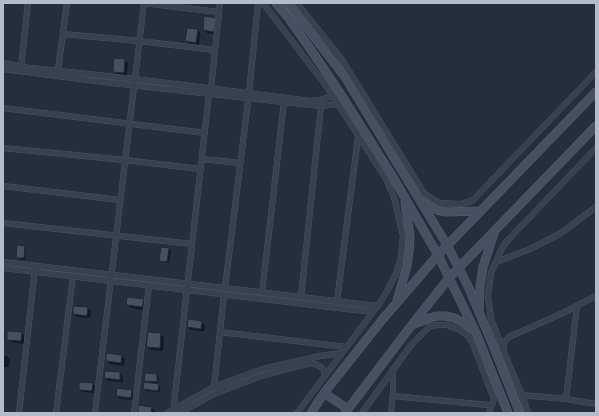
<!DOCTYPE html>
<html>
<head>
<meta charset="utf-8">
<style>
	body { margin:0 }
	#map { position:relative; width:599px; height:416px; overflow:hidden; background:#242f3e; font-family:Rubik,sans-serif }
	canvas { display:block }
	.frame { position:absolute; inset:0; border:4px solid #b4bcc9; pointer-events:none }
</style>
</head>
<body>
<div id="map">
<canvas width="599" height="416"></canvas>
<div class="frame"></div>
</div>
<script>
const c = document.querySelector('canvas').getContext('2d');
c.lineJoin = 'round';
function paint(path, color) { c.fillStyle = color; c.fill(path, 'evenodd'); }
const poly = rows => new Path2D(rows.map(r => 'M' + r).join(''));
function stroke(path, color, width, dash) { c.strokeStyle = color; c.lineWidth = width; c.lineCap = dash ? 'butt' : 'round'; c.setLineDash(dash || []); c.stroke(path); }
const shadow = poly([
	[215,19,217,34,207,33,204,30],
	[197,30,200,33,199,45,190,44,186,41],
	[124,60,128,63,127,75,117,75,114,71],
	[24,247,26,249,25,260,19,259,17,257],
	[169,249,171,251,169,263,162,262,160,260],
	[143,300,146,303,145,310,131,308,127,305],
	[87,308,91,311,90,318,77,317,74,314],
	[201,322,205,325,204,331,191,330,188,327],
	[21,333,25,336,24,344,11,342,8,339],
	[160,334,164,337,163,351,151,350,147,347],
	[107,354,121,356,125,359,124,366,110,364,107,361],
	[3,356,7,356,10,359,9,367,3,367],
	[106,372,120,373,123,377,123,382,108,381,105,378],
	[157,375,159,377,158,384,160,386,160,392,146,391,144,389,148,383,145,381],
	[93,384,95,386,94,393,82,392,80,390],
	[131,390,135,394,134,400,120,399,117,396],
	[152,408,155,411,155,413,139,413]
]);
const building = poly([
	[204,16,216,18,214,32,203,30,204,16],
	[187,28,198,29,196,43,185,41,187,28],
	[114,58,125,59,124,73,113,72,114,58],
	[17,245,25,246,24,258,16,258,17,245],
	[161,247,169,248,167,262,159,261,161,247],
	[127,297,144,299,142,307,126,305,127,297],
	[73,306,88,307,87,316,73,314,73,306],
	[188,319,202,321,201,329,187,327,188,319],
	[7,331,22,332,21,341,7,340,7,331],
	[148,332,161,333,160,348,146,347,148,332],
	[106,353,122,355,121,363,106,361,106,353],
	[105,371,120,372,120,380,104,378,105,371],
	[145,373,157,374,157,382,144,381,145,373],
	[79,382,93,383,92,391,79,390,79,382],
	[144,382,159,384,158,391,143,389,144,382],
	[117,388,132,390,131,398,116,396,117,388],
	[138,405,152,407,151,413,138,413,138,405]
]);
const street = poly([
	[143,3,219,12],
	[263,3,327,87,386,179,394,197,403,236,401,257,396,274,387,291,379,304,297,413],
	[297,3,341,58,424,193,431,198,440,203,461,204,472,201,596,72],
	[63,34,139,41,215,50],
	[3,63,21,67,135,79,310,101,320,100,332,96],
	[21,67,28,3],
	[3,69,112,83,284,102,321,106,337,104],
	[58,70,67,3],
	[211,89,220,3],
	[3,108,205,133],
	[3,148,125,160,200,169],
	[202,159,240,163],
	[3,186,120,200],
	[3,223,192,244],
	[3,262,377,306],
	[496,262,530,249,561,233,596,207],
	[3,268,372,312],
	[225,288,249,93,258,3],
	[262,293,284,102],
	[301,297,321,106],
	[337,301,358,137],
	[220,332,346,347],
	[503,350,505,341,509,337,563,313,596,296],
	[214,388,224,294],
	[522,395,566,399,596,404],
	[393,396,488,405],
	[566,399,577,306],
	[19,413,35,268],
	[56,413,73,276],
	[95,413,144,3],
	[134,413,149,285],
	[167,413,174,409,216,386,263,369,320,356,342,353],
	[173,413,209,94],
	[179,413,214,394,264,375,303,365,312,363,317,365,321,367,324,371,324,376],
	[362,413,411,345,430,326,438,325,447,325,462,331,468,336,473,344,494,399,489,413],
	[391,413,393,392,393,369],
	[528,413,522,395,507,360,491,319,488,296,491,273,502,248,507,241,596,148]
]);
const secondary = poly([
	[276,3,287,16,309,47,340,93,394,179,438,255,476,333,508,413],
	[288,3,345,77,447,245,468,286,493,345,520,413],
	[422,201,437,210,446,212,481,211],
	[397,301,407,266,409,251,410,237,405,202],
	[479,310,480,287,483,267,494,233],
	[414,324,430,318,437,316,445,316,454,318,466,324,473,330],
	[324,393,348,409],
	[311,413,324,393,382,320,438,255,596,92],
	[345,413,411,326,449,278,596,126]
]);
paint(shadow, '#0007');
paint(building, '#455162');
stroke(building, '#1f2835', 1);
stroke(street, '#565f6c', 6);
stroke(secondary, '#565f6c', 9);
stroke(street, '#38414e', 5.5);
stroke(secondary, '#465061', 8);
</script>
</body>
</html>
